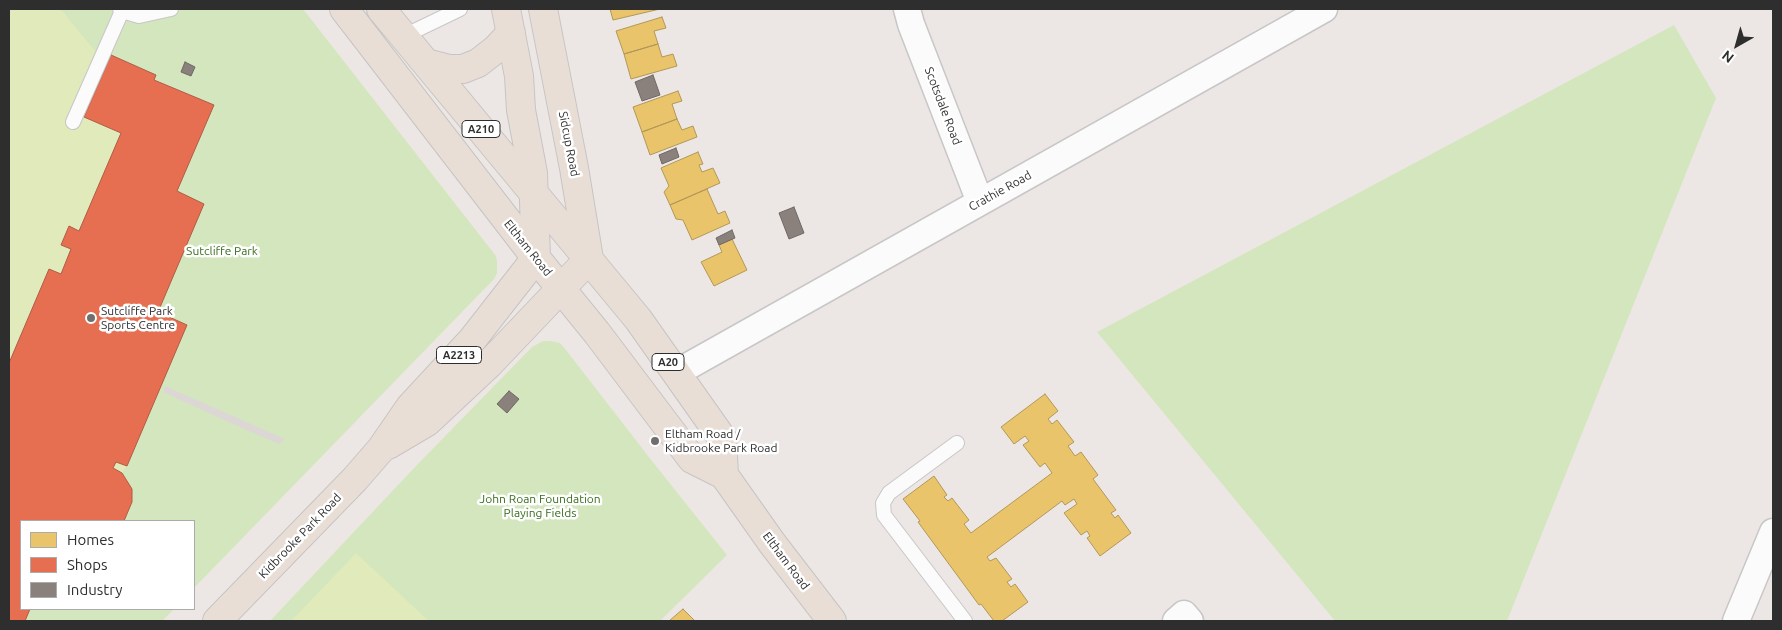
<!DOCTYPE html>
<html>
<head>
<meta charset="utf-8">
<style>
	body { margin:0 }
	#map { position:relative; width:1782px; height:630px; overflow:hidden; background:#ece7e4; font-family:Ubuntu,sans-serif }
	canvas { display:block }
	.frame { position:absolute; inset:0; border:10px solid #2e2e2e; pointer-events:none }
	.legend { position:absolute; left:20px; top:520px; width:175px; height:90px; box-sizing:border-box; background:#fff; border:1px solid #ababab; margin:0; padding:6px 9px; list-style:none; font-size:15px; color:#2e2e2e }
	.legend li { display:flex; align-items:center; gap:10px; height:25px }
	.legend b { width:25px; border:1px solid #ababab }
	.north { position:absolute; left:1712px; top:20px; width:50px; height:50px; -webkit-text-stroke:4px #fff; paint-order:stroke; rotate:218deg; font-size:14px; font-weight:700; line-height:20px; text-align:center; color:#2e2e2e }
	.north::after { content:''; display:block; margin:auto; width:18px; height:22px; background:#2e2e2e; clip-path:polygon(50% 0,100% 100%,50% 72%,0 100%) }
</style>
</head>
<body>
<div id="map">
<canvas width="1782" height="630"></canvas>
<div class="frame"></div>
<ul class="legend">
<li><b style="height:14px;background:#e9c46a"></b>Homes</li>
<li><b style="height:14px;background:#e76f51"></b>Shops</li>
<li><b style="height:14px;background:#8a817c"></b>Industry</li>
</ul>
<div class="north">N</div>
</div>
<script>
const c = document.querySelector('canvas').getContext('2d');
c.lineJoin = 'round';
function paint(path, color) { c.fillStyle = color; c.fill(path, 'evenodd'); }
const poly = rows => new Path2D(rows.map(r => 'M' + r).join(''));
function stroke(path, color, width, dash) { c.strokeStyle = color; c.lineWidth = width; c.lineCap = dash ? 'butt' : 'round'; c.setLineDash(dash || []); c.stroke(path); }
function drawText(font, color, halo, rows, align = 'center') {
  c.font = font + ' Ubuntu,sans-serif'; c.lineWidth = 5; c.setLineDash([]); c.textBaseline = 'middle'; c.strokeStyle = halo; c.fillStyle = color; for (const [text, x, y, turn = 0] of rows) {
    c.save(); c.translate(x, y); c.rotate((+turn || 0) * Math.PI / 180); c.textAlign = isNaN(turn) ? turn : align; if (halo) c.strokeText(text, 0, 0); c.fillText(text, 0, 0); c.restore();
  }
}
const green = poly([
	[9,9,303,9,496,256,497,261,497,273,494,279,194,588,194,521,21,521,21,609,174,609,162,621,9,621],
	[1674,25,1716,98,1507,621,1335,621,1097,332],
	[543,341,551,341,560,343,566,350,652,461,727,555,660,621,270,621,415,467,532,347]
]);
const pitch = poly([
	[9,9,61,9,94,50,110,56,111,55,156,75,154,80,177,191,204,204,158,312,187,325,127,466,122,473,132,489,132,502,129,512,124,521,21,521,21,609,30,609,25,621,9,621],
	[356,553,429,621,291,621]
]);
const plaza = poly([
	[165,386,285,439,279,444,224,420,163,392]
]);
const homes = poly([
	[610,9,660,9,613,20,610,9],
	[662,17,666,28,654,31,658,44,624,54,616,31,662,17],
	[658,44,662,57,673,54,677,66,631,79,624,54,658,44],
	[678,91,682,101,672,104,677,119,642,132,633,107,678,91],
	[677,119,682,130,693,126,697,137,650,155,642,132,677,119],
	[698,152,703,164,699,165,702,172,713,168,720,183,670,205,664,192,669,186,661,168,698,152],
	[707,189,718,214,725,211,730,223,692,240,683,220,676,219,670,205,707,189],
	[732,239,747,270,714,286,701,262,722,252,719,245,732,239],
	[1045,394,1058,411,1048,419,1052,424,1057,420,1074,442,1068,446,1075,456,1081,452,1098,475,1093,479,1116,510,1111,513,1115,518,1118,515,1131,533,1100,556,1087,538,1090,536,1087,531,1081,535,1064,513,1077,504,1074,499,1065,505,1062,501,987,557,990,561,996,558,1012,579,1007,582,1011,587,1015,584,1028,602,1002,621,994,621,981,604,979,605,918,522,920,521,903,499,934,476,947,495,944,497,948,501,952,498,969,520,964,524,971,533,1052,473,1045,463,1040,467,1023,445,1029,441,1025,436,1014,444,1001,427,1045,394],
	[683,609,695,621,669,621,683,609]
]);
const shops = poly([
	[111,55,156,75,154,80,214,105,177,191,204,204,158,312,187,325,127,466,116,462,113,468,122,473,132,489,132,502,124,521,21,521,21,609,30,609,25,621,9,621,9,363,49,269,61,274,71,249,61,245,69,226,79,231,121,133,84,117,111,55]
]);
const industry = poly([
	[185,62,195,67,191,76,181,72,185,62],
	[653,75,660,95,642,101,635,82,653,75],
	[676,148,679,157,662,164,659,155,676,148],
	[794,207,804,233,789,239,779,213,794,207],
	[732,230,735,238,719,245,716,238,732,230],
	[509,391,519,399,507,413,497,404,509,391]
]);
const service = poly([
	[120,9,122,11,139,16,171,9],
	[404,36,460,9],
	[73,122,122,11],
	[957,443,889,493,883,503,884,515,965,621]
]);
const minor = poly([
	[907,9,911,24,980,202],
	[676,373,1324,9],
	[1176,621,1184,614,1190,621],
	[1736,621,1773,532]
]);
const trunk = poly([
	[344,9,536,258,597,333,692,459,724,475,772,543,832,621],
	[381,9,638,319,722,438,724,475],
	[543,9,574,168,589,259],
	[426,63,449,69,463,69,478,63,496,49,511,33],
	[388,445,427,422,489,364,589,259],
	[217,621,355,479,381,449,410,407,472,340,536,258,533,173,521,110,519,76,506,9]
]);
const markers = [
	[91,318,5,"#706f6e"],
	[655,441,5,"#706f6e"]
];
const shields = [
	[481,129,38],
	[459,355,45],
	[668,362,32]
];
const shieldNames = [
	["A210",481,129],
	["A2213",459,355],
	["A20",668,362]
];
const streetNames = [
	["Scotsdale Road",943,106,69],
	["Sidcup Road",569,144,79],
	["Crathie Road",1000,191,-29],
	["Eltham Road",528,248,51],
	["Kidbrooke Park Road",300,536,-46],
	["Eltham Road",786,561,53]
];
const parkNames = [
	["Sutcliffe Park",222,251],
	["John Roan Foundation",540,499],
	["Playing Fields",540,513]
];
const poiNames = [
	["Sutcliffe Park",101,311],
	["Sports Centre",101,325],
	["Eltham Road /",665,434],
	["Kidbrooke Park Road",665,448]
];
paint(green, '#d4e6bd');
paint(pitch, '#e0eabb');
paint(plaza, '#dcd7d4');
paint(homes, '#e9c46a');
stroke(homes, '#b19758', 1);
paint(shops, '#e76f51');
stroke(shops, '#b05c46', 1);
paint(industry, '#8a817c');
stroke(industry, '#6e6865', 1);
stroke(service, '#c8c6c6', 16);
stroke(minor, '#c8c6c6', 29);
stroke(trunk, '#c6c4c4', 30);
stroke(service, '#fcfbfb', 14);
stroke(minor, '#fcfbfb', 26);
stroke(trunk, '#e9ded6', 28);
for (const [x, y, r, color] of markers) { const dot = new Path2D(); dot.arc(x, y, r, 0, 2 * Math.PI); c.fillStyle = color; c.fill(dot); stroke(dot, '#fff', 2); }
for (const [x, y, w] of shields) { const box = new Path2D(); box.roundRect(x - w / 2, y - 8.5, w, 17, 4); c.fillStyle = '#fff'; c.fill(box); stroke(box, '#2e2e2e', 1); }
drawText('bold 11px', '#2e2e2e', null, shieldNames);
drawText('12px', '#2e2e2e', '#fff', streetNames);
drawText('12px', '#396d1b', '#fff', parkNames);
drawText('12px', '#2e2e2e', '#fff', poiNames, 'left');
</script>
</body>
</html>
